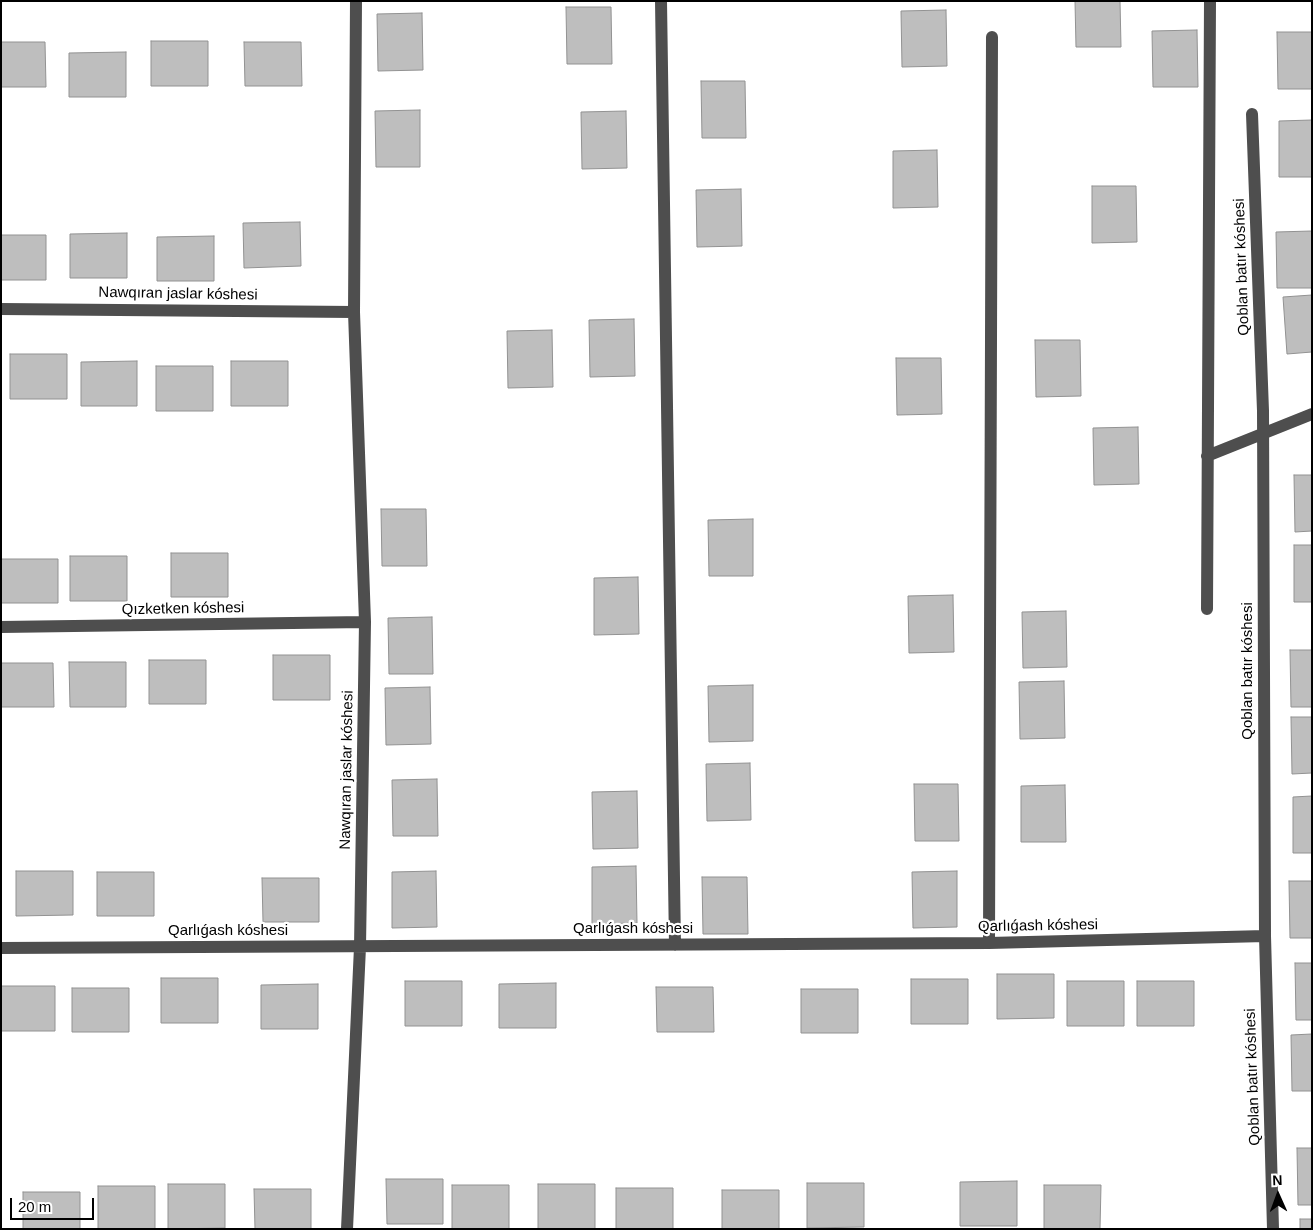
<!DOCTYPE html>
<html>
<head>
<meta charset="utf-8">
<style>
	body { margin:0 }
	#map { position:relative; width:1313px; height:1230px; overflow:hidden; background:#fff; font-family:Helvetica,sans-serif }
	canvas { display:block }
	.frame { position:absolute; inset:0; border:2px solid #000; pointer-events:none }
	.north { position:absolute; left:1253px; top:1170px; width:50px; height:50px; -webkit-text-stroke:4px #fff; paint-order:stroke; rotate:358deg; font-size:14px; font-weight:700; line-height:20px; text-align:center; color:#000 }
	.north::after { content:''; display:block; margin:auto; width:18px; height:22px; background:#000; clip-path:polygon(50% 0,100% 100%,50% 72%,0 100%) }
	.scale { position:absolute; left:10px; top:1198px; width:84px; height:22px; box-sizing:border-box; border:2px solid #000; border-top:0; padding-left:6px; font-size:15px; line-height:18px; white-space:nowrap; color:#000; -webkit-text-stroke:4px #fff; paint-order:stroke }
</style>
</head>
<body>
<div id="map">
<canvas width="1313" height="1230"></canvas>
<div class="frame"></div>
<div class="north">N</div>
<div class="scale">20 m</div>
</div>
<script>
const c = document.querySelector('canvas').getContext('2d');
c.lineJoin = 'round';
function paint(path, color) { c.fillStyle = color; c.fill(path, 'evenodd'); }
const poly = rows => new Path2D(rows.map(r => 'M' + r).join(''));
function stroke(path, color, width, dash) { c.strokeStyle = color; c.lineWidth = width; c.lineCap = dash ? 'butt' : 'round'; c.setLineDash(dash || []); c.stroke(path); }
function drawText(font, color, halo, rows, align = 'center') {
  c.font = font + ' Helvetica,sans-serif'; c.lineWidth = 4.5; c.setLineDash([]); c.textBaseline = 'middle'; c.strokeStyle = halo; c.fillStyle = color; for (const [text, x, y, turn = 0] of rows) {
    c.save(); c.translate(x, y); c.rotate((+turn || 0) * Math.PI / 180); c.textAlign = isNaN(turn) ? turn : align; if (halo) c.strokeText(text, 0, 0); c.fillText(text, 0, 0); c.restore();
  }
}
const building = poly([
	[1075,1,1120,1,1121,47,1076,47,1075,1],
	[566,7,611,7,612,64,567,64,566,7],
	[946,10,947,66,902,67,901,11,946,10],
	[422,13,423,70,378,71,377,14,422,13],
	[1197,30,1198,87,1153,87,1152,31,1197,30],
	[1277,32,1312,32,1312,89,1278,89,1277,32],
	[151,41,208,41,208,86,151,86,151,41],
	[1,42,45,42,46,87,1,87,1,42],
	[244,42,301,42,302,86,245,86,244,42],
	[126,52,126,97,69,97,69,53,126,52],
	[701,81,745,81,746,138,702,138,701,81],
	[420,110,420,167,376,167,375,111,420,110],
	[626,111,627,168,582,169,581,112,626,111],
	[1312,120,1312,177,1279,177,1279,121,1312,120],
	[937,150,938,207,893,208,893,151,937,150],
	[1092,186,1136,186,1137,242,1092,243,1092,186],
	[741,189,742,246,697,247,696,190,741,189],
	[300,222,301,266,244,268,243,223,300,222],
	[1312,231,1312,288,1277,288,1276,232,1312,231],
	[127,233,127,278,70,278,70,234,127,233],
	[1,235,46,235,46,280,1,280,1,235],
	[214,236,214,281,157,281,157,237,214,236],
	[1312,295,1312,352,1287,354,1283,297,1312,295],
	[634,319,635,376,590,377,589,320,634,319],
	[552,330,553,387,508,388,507,331,552,330],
	[1035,340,1080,340,1081,396,1036,397,1035,340],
	[10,354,67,354,67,399,10,399,10,354],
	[896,358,941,358,942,414,897,415,896,358],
	[137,361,137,406,81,406,81,362,137,361],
	[231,361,288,361,288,406,231,406,231,361],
	[156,366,213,366,213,411,156,411,156,366],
	[1138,427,1139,484,1094,485,1093,428,1138,427],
	[1294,475,1312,475,1312,531,1295,532,1294,475],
	[381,509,426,509,427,566,382,566,381,509],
	[753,519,753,576,709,576,708,520,753,519],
	[1294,545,1312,545,1312,602,1294,602,1294,545],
	[171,553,228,553,228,597,171,597,171,553],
	[70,556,127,556,127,601,70,601,70,556],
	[1,559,58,559,58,603,1,603,1,559],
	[638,577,639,634,594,635,594,578,638,577],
	[953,595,954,652,909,653,908,596,953,595],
	[1066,611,1067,667,1023,668,1022,612,1066,611],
	[432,617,433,674,389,674,388,618,432,617],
	[1290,650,1312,650,1312,707,1291,707,1290,650],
	[273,655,330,655,330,700,273,700,273,655],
	[149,660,206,660,206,704,149,704,149,660],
	[69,662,126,662,126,707,70,707,69,662],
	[1,663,53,663,54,707,1,707,1,663],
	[1064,681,1065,738,1020,739,1019,682,1064,681],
	[753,685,753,741,709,742,708,686,753,685],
	[430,687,431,744,386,745,385,688,430,687],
	[1291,717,1312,717,1312,773,1292,774,1291,717],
	[750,763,751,820,707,821,706,764,750,763],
	[437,779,438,836,393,836,392,780,437,779],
	[914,784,958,784,959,841,915,841,914,784],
	[1065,785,1066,842,1021,842,1021,786,1065,785],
	[637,791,638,848,593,849,592,792,637,791],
	[1312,796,1312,853,1293,853,1293,797,1312,796],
	[636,866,637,923,592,924,592,867,636,866],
	[16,871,73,871,73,915,16,916,16,871],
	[436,871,437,927,392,928,392,872,436,871],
	[957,871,957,927,913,928,912,872,957,871],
	[97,872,154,872,154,916,97,916,97,872],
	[702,877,747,877,748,934,703,934,702,877],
	[262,878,319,878,319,922,263,922,262,878],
	[1289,881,1312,881,1312,938,1290,938,1289,881],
	[1295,963,1312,963,1312,1020,1296,1020,1295,963],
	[997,974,1054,974,1054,1018,997,1019,997,974],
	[161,978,218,978,218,1023,161,1023,161,978],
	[911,979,968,979,968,1024,911,1024,911,979],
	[405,981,462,981,462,1026,405,1026,405,981],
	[1067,981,1124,981,1124,1026,1067,1026,1067,981],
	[1137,981,1194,981,1194,1026,1137,1026,1137,981],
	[556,983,556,1028,499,1028,499,984,556,983],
	[318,984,318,1029,261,1029,261,985,318,984],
	[1,986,55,986,55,1031,1,1031,1,986],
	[656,987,713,987,714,1032,657,1032,656,987],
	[72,988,129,988,129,1032,72,1032,72,988],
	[801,989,858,989,858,1033,801,1033,801,989],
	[1312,1034,1312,1091,1292,1091,1291,1035,1312,1034],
	[1297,1148,1312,1148,1312,1205,1298,1205,1297,1148],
	[386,1179,443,1179,443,1224,387,1224,386,1179],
	[1017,1181,1017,1226,960,1226,960,1182,1017,1181],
	[807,1183,864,1183,864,1227,807,1228,807,1183],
	[168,1184,225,1184,225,1228,168,1229,168,1184],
	[538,1184,595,1184,595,1229,538,1229,538,1184],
	[452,1185,509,1185,509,1229,452,1229,452,1185],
	[1044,1185,1101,1185,1100,1229,1044,1229,1044,1185],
	[98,1186,155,1186,155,1229,98,1229,98,1186],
	[616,1188,673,1188,673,1229,616,1229,616,1188],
	[254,1189,311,1189,311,1229,255,1229,254,1189],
	[722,1190,779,1190,779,1229,722,1229,722,1190],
	[23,1192,80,1192,80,1229,23,1229,23,1192],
	[1300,1219,1312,1219,1312,1229,1300,1229,1300,1219]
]);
const minor = poly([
	[661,1,675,945],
	[1252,114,1263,411,1265,936,1273,1229],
	[1,309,354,312],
	[1207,456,1312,414],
	[1207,609,1210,1],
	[1,627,365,622],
	[989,943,992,37],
	[1,948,989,943,1265,936],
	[347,1229,360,947,365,622,354,312,356,1]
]);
const streetNames = [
	["Qoblan batır kóshesi",1242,267,-92],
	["Nawqıran jaslar kóshesi",178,294,1],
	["Qızketken kóshesi",183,609,-1],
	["Qoblan batır kóshesi",1248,671,-90],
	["Nawqıran jaslar kóshesi",347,770,-89],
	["Qarlıǵash kóshesi",1038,926,-1],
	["Qarlıǵash kóshesi",633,929],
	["Qarlıǵash kóshesi",228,931],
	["Qoblan batır kóshesi",1253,1077,-92]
];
paint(building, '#bebebe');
stroke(building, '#929292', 1);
stroke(minor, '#4e4e4e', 12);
drawText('15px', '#000', '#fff', streetNames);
</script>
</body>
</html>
